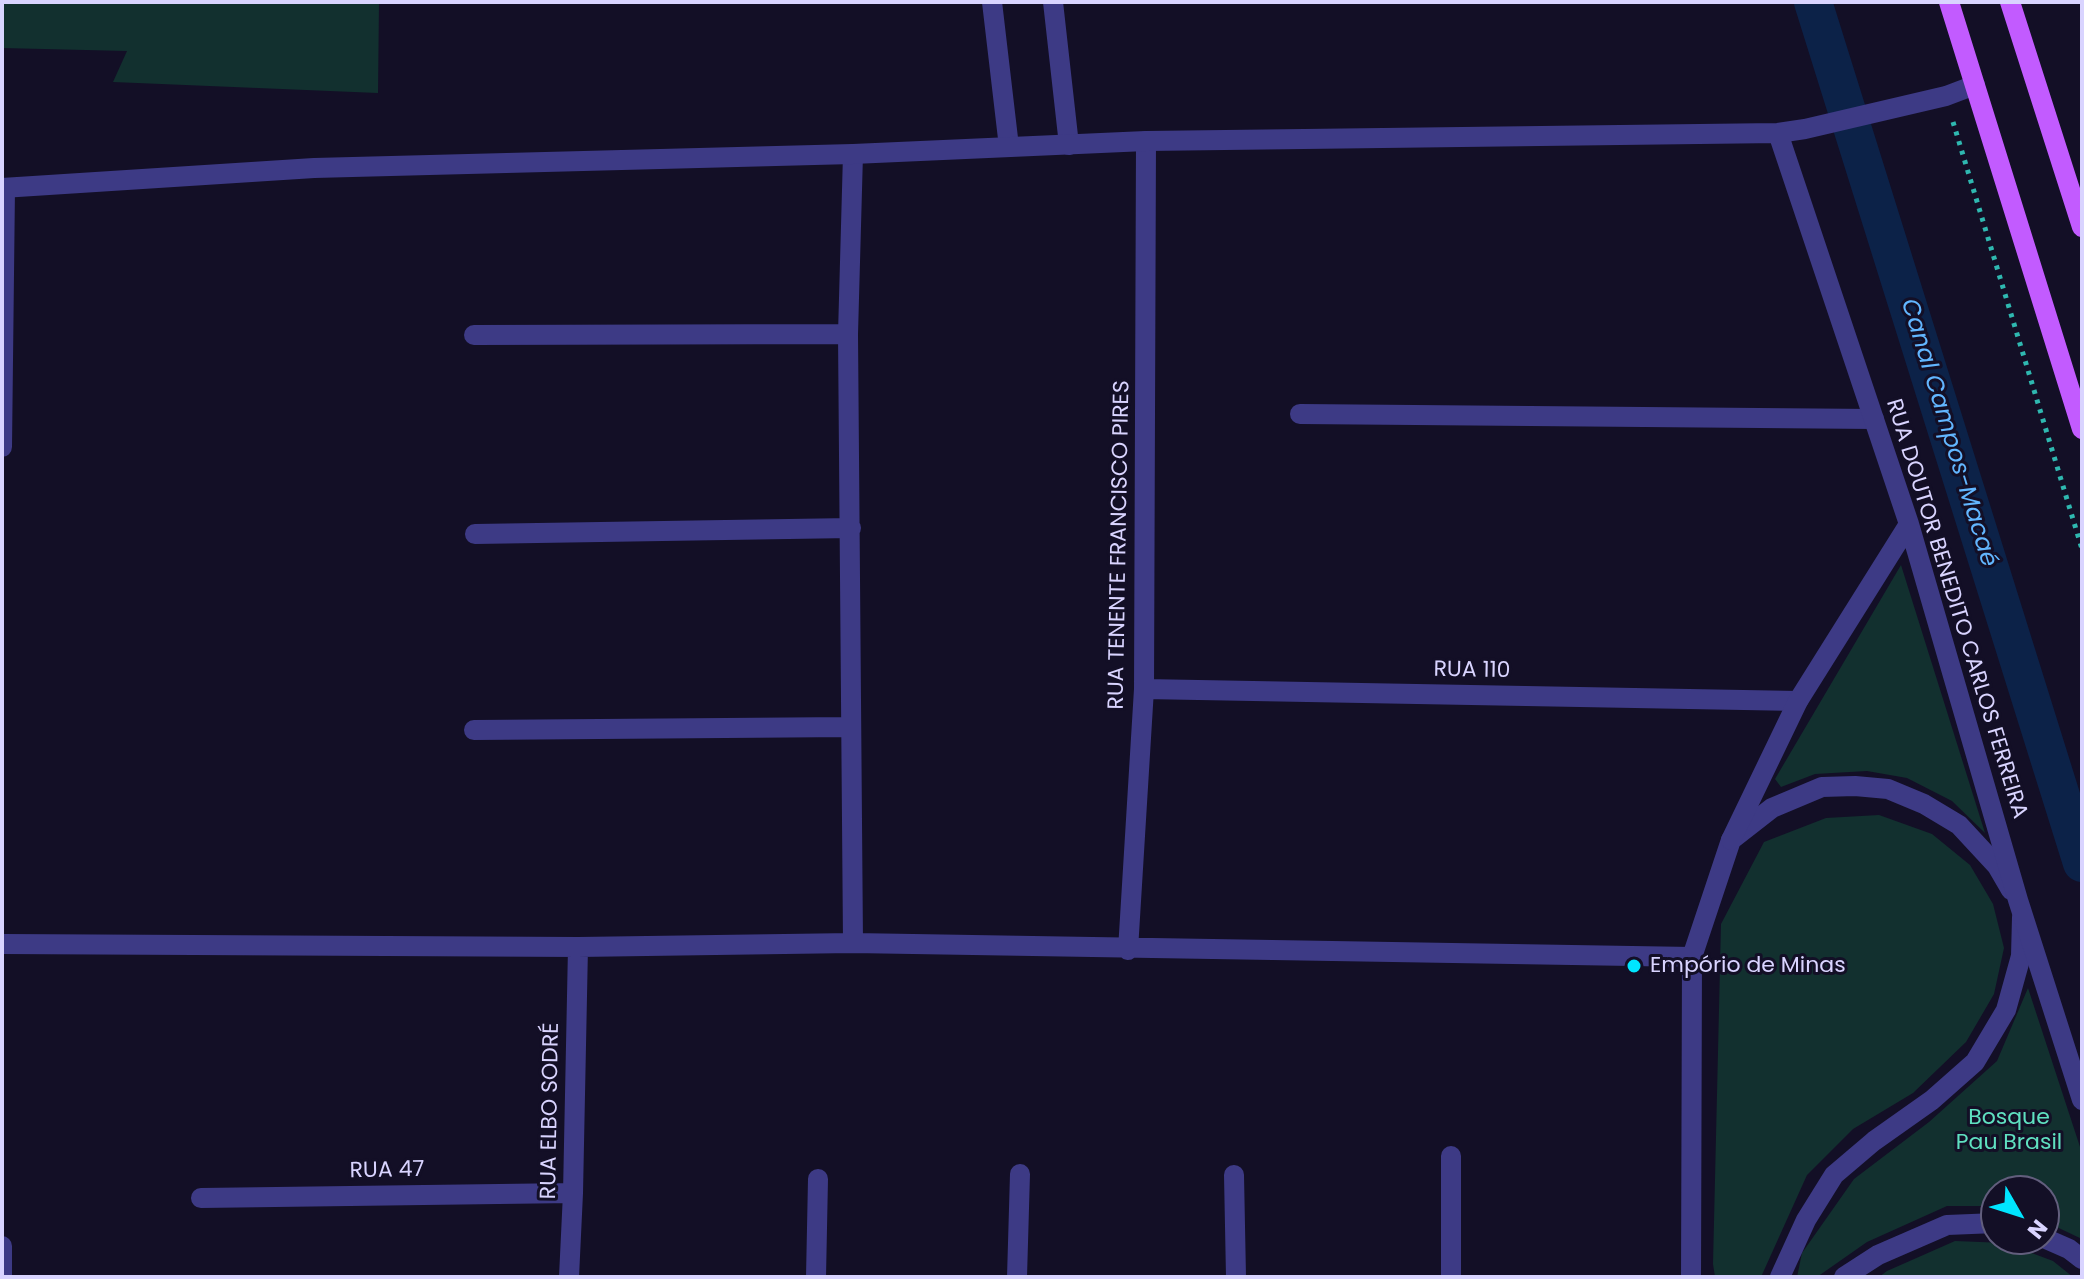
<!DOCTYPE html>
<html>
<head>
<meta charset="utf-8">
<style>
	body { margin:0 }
	#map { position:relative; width:2084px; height:1279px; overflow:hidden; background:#130f26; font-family:Poppins,sans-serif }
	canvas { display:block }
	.frame { position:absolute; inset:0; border:4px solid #d9d4ff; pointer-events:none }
	.north { position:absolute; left:1980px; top:1175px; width:80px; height:80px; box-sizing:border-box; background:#130f26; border:2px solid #625e7d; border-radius:50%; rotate:129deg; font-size:22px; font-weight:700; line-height:32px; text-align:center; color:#d9d4ff }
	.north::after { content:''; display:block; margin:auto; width:28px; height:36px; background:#00e5ff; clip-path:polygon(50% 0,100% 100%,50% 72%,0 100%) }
</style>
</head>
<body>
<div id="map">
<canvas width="2084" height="1279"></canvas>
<div class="frame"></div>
<div class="north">N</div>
</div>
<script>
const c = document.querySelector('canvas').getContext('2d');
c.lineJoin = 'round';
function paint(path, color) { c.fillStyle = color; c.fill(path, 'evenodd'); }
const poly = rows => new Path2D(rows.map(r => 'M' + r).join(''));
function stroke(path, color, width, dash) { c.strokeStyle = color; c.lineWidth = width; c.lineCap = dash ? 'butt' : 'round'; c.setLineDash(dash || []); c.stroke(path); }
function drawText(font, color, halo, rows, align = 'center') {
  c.font = font + ' Poppins,sans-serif'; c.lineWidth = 6; c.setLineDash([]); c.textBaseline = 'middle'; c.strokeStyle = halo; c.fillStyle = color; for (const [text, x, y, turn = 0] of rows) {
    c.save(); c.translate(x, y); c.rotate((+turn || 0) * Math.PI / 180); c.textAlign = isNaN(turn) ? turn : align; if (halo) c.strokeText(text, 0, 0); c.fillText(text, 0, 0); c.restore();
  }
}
const green = poly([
	[2,2,379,2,378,93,113,82,127,51,2,48],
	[1901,565,1985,833,1952,801,1907,778,1867,771,1815,774,1781,787,1775,779],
	[1879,815,1932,834,1970,865,1993,904,2004,948,1994,994,1966,1042,1913,1093,1853,1129,1807,1175,1761,1277,1715,1277,1713,1264,1721,924,1764,842,1826,818],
	[2028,988,2082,1153,2082,1239,2044,1221,2044,1191,1996,1191,1996,1206,1947,1206,1867,1242,1817,1277,1797,1277,1802,1253,1854,1179,1929,1122,1997,1061],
	[1955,1241,2005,1243,2053,1261,2073,1277,1879,1277,1887,1271]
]);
const canal = poly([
	[1813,2,2082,863]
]);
const path = poly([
	[1953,122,2082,549]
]);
const minor = poly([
	[992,2,1009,147],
	[1053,2,1069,145],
	[474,335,848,334],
	[1300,414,1874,419],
	[475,534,851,528],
	[1144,689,1798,701],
	[474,730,850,727],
	[853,943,848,334,853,154],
	[2,944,578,947,853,943,1692,957],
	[1128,950,1144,689,1146,141],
	[1451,1156,1451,1277],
	[1234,1175,1236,1277],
	[201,1198,573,1193],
	[569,1277,573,1193,578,947],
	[816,1277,818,1179],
	[1017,1277,1020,1174],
	[1691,1277,1692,957,1731,840,1772,808,1822,787,1855,786,1888,789,1924,804,1959,825,1997,866,2011,890],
	[1780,1277,1806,1220,1834,1175,1874,1141,1932,1100,1975,1062,2006,1010,2021,956,2022,917]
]);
const tertiary = poly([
	[1778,133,1909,524,2018,900,2082,1100],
	[2,188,314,168,853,154,1146,141,1778,133,1805,129,1946,96,1975,85],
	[2,447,5,188],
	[1731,840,1798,701,1909,524],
	[2044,1238,2069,1249,2082,1259],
	[2,1246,2,1277],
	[1844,1277,1878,1255,1947,1225,1996,1223]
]);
const primary = poly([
	[1949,2,2082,429],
	[2010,2,2082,227]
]);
const markers = [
	[1634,966,8,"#00e5ff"]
];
const streetNames = [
	["RUA TENENTE FRANCISCO PIRES",1120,545,-89],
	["RUA DOUTOR BENEDITO CARLOS FERREIRA",1956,609,73],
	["RUA 110",1472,671,1],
	["RUA ELBO SODRÉ",551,1111,-89],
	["RUA 47",387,1171,-1]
];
const poiNames = [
	["Empório de Minas",1650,966]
];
const parkNames = [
	["Bosque",2009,1118],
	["Pau Brasil",2009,1143]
];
const waterNames = [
	["Canal Campos-Macaé",1948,433,73]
];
paint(green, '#12302f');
stroke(canal, '#0c2248', 38);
stroke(path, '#2fb8b0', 5, [4, 6]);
stroke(minor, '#3d3a85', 20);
stroke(tertiary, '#3d3a85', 20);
stroke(primary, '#c25bff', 20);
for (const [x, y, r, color] of markers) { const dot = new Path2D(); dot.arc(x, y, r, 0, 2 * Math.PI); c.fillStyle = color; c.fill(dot); stroke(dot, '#130f26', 3); }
drawText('22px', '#d9d4ff', '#130f26', streetNames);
drawText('22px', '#d9d4ff', '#130f26', poiNames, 'left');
drawText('22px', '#5fe0c0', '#130f26', parkNames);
drawText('italic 24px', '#62b6ff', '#130f26', waterNames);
</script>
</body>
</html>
